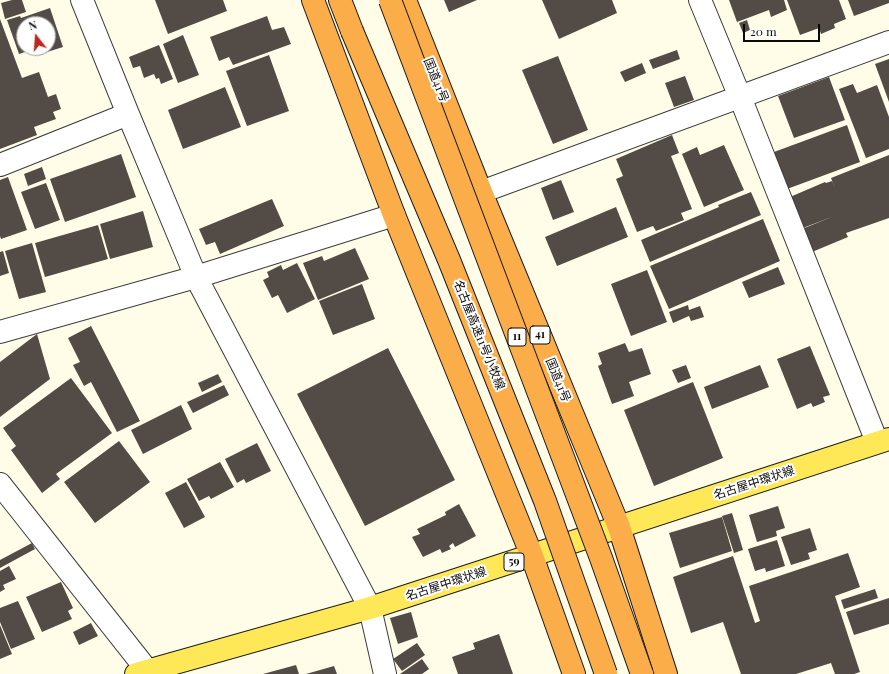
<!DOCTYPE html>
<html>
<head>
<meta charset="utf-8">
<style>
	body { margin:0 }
	#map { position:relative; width:889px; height:674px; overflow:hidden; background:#fffde7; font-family:"Playfair Display",serif }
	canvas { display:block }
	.north { position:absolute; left:16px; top:16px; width:40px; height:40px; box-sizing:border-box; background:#fff; border:1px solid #9d9d9d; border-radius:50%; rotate:343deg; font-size:11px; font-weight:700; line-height:16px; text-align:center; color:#0a0a0a }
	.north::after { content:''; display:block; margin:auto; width:14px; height:18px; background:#bd281e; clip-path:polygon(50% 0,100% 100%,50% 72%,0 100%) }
	.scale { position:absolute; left:743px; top:24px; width:77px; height:18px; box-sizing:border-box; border:2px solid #0a0a0a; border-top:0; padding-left:5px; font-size:12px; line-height:14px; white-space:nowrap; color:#0a0a0a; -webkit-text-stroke:3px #fff; paint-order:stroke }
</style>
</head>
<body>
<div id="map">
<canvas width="889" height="674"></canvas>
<div class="north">N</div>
<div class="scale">20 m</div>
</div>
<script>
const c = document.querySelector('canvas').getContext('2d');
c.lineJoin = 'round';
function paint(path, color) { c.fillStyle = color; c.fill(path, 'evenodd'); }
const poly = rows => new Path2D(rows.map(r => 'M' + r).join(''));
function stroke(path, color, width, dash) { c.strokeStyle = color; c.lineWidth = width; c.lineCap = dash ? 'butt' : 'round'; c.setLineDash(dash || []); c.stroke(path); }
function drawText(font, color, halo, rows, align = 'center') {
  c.font = font + ' "Playfair Display","Noto Sans JP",serif'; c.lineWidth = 4; c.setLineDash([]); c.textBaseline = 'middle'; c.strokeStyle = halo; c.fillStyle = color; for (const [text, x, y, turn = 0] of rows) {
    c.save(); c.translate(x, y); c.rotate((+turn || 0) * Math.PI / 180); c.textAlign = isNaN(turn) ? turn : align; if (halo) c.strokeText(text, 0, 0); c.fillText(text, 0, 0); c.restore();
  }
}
const building = poly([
	[12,0,22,0,26,12,5,19,1,3],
	[155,0,223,0,227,11,168,34],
	[444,0,477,0,449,12],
	[542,0,612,0,617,13,559,39],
	[729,0,784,0,787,10,771,17,769,10,737,22],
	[787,0,839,0,846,19,834,24,835,28,821,34,819,28,800,35],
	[848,0,889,0,889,3,854,16],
	[50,8,63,47,44,53,42,48,48,48,48,24,24,24,24,48,37,48,19,54,7,20,20,16,21,18],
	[267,16,272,30,284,27,291,44,233,65,229,57,219,61,210,37],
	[0,19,22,78,39,72,48,97,56,94,61,109,53,112,56,119,34,127,37,135,0,149],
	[747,20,750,30,743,33,739,23],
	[183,35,199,75,178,83,163,44],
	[159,45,173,79,161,84,159,78,156,79,154,74,144,78,140,66,133,68,129,57],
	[677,50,680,59,653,69,649,60],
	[269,55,289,111,247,126,226,71],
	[558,56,588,130,553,144,522,70],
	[889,59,889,102,875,64],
	[642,63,646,73,625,82,620,72],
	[685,76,694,100,674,107,665,83],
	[829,77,845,120,794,138,778,96],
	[853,84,857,93,877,85,889,117,889,149,866,158,839,89],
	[225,87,241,127,183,149,168,110],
	[847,125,860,162,787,189,774,152],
	[672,135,679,153,671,156,692,209,681,213,684,220,656,231,653,226,637,232,616,179,623,176,616,159],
	[724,145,744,190,704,207,682,154,697,147,700,155],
	[121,154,136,197,65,222,50,179],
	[889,155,889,218,846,233,848,237,812,252,802,229,834,216,803,228,790,197,825,182,826,183,832,181,835,188,831,178],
	[42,167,46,179,28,186,24,174],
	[8,177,27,230,1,239,0,236,0,180],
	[561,180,574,212,553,220,541,188],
	[46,183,60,220,35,229,21,192],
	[751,192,761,215,650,262,641,240,719,207,718,205],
	[272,199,284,226,220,254,215,242,206,245,199,229],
	[616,207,628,237,557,266,545,237],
	[143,211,153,247,110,259,100,224],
	[763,219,780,261,669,309,650,266],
	[98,225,108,259,45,277,35,243],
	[32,243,46,292,19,299,5,251],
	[355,248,369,279,318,300,303,263,322,256,324,261],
	[3,251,9,273,0,276,0,252],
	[297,263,315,299,287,313,278,295,272,298,263,280,269,277,267,272,281,265,283,270],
	[778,267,785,284,749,298,742,282],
	[647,270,667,322,631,336,611,284],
	[362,284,375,319,333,335,319,301],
	[688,305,689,310,700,306,704,317,691,321,689,316,673,323,669,312],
	[91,326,140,421,117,432,91,382,84,386,73,365,80,362,68,338],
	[37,334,50,379,0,417,0,362],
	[625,343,629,352,642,348,651,374,629,382,634,396,612,404,598,366,602,364,598,353],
	[810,346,830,395,823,397,825,402,813,407,811,403,797,409,777,359],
	[388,348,455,480,365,526,297,394],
	[686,365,691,378,678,383,672,370],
	[760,365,769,387,712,409,704,387],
	[218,374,222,382,202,392,198,383],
	[71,378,112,433,56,474,60,479,42,493,11,450,16,446,3,428],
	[693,382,723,458,654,486,624,410],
	[224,385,229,395,193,413,187,402],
	[181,405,192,429,143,454,131,430],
	[119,441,150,482,95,523,64,482],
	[257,443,271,471,246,483,244,479,237,483,225,459],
	[220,462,234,487,211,499,209,496,199,501,187,479],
	[186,482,205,517,184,528,165,493],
	[459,504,476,536,455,547,453,543,449,546,451,549,442,553,440,549,423,557,412,537,420,534,417,529,446,515,445,512],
	[778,506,785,528,776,531,777,536,757,542,749,515],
	[732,513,743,550,734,553,722,516],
	[722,517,732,551,680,568,669,533],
	[810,528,817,550,808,553,810,559,791,565,781,537],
	[777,540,785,566,766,572,765,568,755,571,748,549],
	[32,543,35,549,0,568,0,560],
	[848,553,860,587,835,596,860,672,854,674,835,674,831,663,796,674,741,674,723,622,691,633,673,577,733,556,755,623,760,621,749,586],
	[9,566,16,579,3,585,5,589,0,592,0,571],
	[61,582,73,608,68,611,72,619,42,632,26,597],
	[875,589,878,598,844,609,841,600],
	[889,598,889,624,854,635,846,612],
	[18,601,35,639,11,649,0,622,0,608],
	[411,612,418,637,398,644,390,618],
	[91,623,98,636,79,645,73,632],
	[0,625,12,654,0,659],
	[499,634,513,674,458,674,452,657,475,649,473,643],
	[417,643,425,655,402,671,393,659],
	[422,659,429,669,422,674,400,674],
	[296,665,299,674,263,674],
	[334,666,337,674,306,674]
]);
const street = poly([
	[82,0,128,114,196,277,370,608,385,674],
	[700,0,740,97,877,442],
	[0,165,128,114],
	[481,192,889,42],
	[0,332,196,277,394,215],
	[0,484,147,670,149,674]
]);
const primary = poly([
	[136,674,370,608,889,439]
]);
const highway = poly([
	[313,0,394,215,532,556,574,674],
	[340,0,352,31],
	[405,0,481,192,619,527,666,674]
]);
const highwayBridge = poly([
	[390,0,601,558,642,674],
	[352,31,449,260,545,501,606,674]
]);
const shields = [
	[540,335,20],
	[517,337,18],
	[514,562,20]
];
const shieldNames = [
	["41",540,335],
	["11",517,337],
	["59",514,562]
];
const streetNames = [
	["国道41号",436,80,68],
	["名古屋高速11号小牧線",479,335,68],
	["国道41号",558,380,68],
	["名古屋中環状線",754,483,-18],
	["名古屋中環状線",446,584,-18]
];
paint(building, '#534c46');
stroke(street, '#3d3d3d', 24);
stroke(primary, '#1b1b1b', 24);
stroke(highway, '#1b1b1b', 24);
stroke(street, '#fff', 22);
stroke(primary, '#fee857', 22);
stroke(highway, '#faad49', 22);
stroke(highwayBridge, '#1b1b1b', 24, []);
stroke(highwayBridge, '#faad49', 22);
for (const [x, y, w] of shields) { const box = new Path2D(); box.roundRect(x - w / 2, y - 9, w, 18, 3); c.fillStyle = '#fff'; c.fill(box); stroke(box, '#0a0a0a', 1); }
drawText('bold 11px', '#0a0a0a', null, shieldNames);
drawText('12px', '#0a0a0a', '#fff', streetNames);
</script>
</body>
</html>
